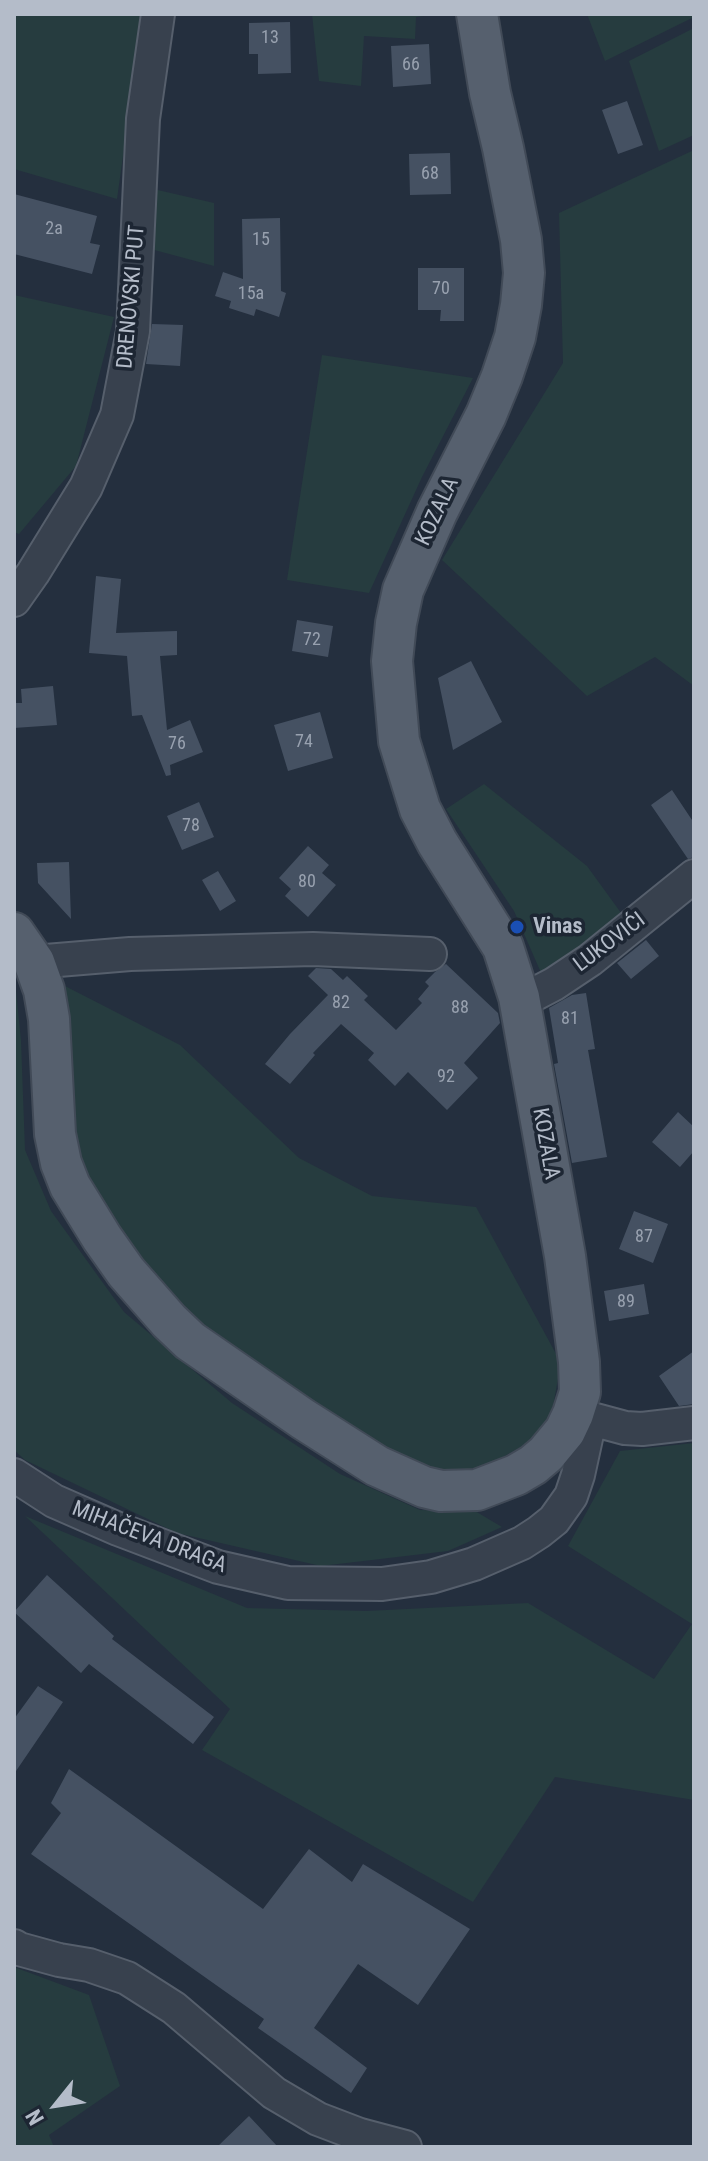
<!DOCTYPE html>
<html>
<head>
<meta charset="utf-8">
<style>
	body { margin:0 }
	#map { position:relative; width:708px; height:2161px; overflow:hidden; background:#242f3e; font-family:"Roboto Condensed",sans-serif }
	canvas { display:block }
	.frame { position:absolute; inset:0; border:16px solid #b4bcc9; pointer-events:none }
	.north { position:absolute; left:16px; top:2065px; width:80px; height:80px; -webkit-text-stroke:6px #1d2633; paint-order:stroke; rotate:240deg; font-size:22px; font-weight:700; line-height:32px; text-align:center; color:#b4bcc9 }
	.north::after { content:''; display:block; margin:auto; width:28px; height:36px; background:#b4bcc9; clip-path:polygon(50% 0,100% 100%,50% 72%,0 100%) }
</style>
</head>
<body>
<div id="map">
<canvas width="708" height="2161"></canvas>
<div class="frame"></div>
<div class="north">N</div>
</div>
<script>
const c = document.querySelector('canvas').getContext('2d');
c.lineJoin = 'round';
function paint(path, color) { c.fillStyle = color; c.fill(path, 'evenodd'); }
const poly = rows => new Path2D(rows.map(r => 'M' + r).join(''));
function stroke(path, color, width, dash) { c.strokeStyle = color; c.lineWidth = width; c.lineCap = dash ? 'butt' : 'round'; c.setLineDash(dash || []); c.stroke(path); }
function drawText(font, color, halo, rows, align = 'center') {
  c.font = font + ' "Roboto Condensed",sans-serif'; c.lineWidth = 7; c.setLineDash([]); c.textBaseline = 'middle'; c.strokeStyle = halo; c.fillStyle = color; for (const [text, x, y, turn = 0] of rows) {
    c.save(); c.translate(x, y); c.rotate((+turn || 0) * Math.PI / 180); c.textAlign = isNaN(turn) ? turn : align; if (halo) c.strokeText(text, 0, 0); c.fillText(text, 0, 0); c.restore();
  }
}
const green = poly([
	[14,14,143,14,117,199,14,169],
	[312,14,439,14,416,17,415,39,364,36,361,86,319,81],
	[587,14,694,14,694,17,605,61],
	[694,28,694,135,659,151,629,61],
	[694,150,694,686,655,657,587,696,442,560,563,363,559,213],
	[149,188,214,203,214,266,147,248],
	[14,295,114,317,76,466,19,534,14,532],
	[322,355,473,378,422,477,369,593,287,580],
	[484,784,587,866,624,917,542,975,514,911,446,809],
	[14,971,21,1041,25,1150,51,1211,124,1312,232,1403,340,1474,420,1510,475,1511,502,1527,448,1551,321,1566,177,1533,25,1460,14,1450],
	[65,986,180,1045,299,1158,372,1196,476,1207,561,1363,550,1422,521,1447,486,1466,449,1473,419,1465,359,1438,233,1350,165,1295,98,1207,74,1144],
	[694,1443,694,1800,555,1777,473,1902,202,1750,230,1709,25,1516,247,1608,366,1611,528,1603,654,1679,692,1624,568,1546,620,1451],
	[14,1967,89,1995,120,2086,49,2135,54,2147,14,2147]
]);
const building = poly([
	[290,22,291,73,258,74,258,54,249,54,249,23],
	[429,44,431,84,393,87,391,46],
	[627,101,643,145,618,154,602,110],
	[450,153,451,194,410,195,409,154],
	[14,194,97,216,90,243,100,245,92,274,14,254],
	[280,218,281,291,286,293,279,317,256,309,254,316,229,308,231,301,215,296,223,272,243,279,242,219],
	[418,268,464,268,464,321,440,321,441,310,418,310],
	[152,324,183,325,180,366,146,364],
	[96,576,121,579,116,633,177,631,177,655,160,656,167,730,190,720,203,752,170,765,171,775,166,776,142,715,132,716,127,656,89,653],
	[297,620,333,626,328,657,292,651],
	[471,661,502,722,453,750,438,678],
	[53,686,57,725,14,728,14,703,22,703,21,689],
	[320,712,333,758,288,771,274,725],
	[672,790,694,823,694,857,688,859,651,805],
	[199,802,214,837,182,850,167,816],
	[308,846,329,865,322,873,336,885,308,917,285,896,291,889,279,878],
	[69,862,71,919,38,883,37,863],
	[218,871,236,901,220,911,202,880],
	[646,940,659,956,631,979,617,963],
	[446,964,498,1013,500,1023,464,1063,478,1078,447,1110,408,1072,395,1086,368,1060,374,1053,341,1024,313,1053,315,1055,290,1084,265,1064,290,1034,328,995,308,976,316,968,331,969,343,980,347,976,368,996,364,1000,396,1030,422,1003,418,999,429,986,425,982,435,972],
	[586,993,595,1049,588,1050,607,1157,572,1163,554,1064,558,1063,549,1008,572,995],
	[678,1112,694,1127,694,1151,680,1167,652,1142],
	[634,1211,668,1224,653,1263,619,1249],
	[644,1284,649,1314,609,1321,604,1291],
	[694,1351,694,1404,679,1406,659,1376],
	[47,1575,114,1636,112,1639,214,1717,193,1744,89,1664,81,1673,14,1612],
	[38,1686,63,1702,14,1774,14,1719],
	[69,1769,263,1909,309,1849,352,1882,363,1864,470,1929,418,2005,358,1964,314,2028,367,2068,351,2093,258,2028,264,2019,31,1854,61,1813,51,1803],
	[249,2116,278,2147,217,2147]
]);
const minor = poly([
	[14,600,33,573,86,487,117,415,133,331,143,119,158,14],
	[34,962,130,954,313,949,430,954],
	[519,997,531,996,554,984,590,960,694,876],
	[573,1414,625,1428,642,1429,694,1423],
	[14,1475,54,1501,118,1529,218,1567,288,1583,382,1584,431,1577,474,1564,522,1543,539,1532,554,1520,571,1496,578,1475,590,1420],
	[14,1946,19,1949,59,1960,89,1965,127,1978,174,2008,274,2093,318,2119,360,2135,405,2147]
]);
const major = poly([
	[14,933,34,962,44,990,49,1019,55,1134,61,1163,70,1186,102,1238,126,1272,169,1321,190,1341,303,1419,377,1466,424,1487,441,1491,477,1490,516,1475,533,1465,546,1454,565,1431,573,1414,580,1392,579,1362,565,1256,519,997,503,947,437,842,420,809,399,741,392,661,396,623,403,590,437,512,486,415,502,376,515,337,521,305,524,273,521,240,503,148,490,93,477,14]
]);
const markers = [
	[517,927,8,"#1a4fb4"]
];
const numberNames = [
	["13",270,38],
	["66",411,65],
	["68",430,174],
	["2a",54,229],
	["15",261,240],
	["70",441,289],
	["15a",251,294],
	["72",312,640],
	["74",304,742],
	["76",177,744],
	["78",191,826],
	["80",307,882],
	["82",341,1003],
	["88",460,1008],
	["81",570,1019],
	["92",446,1077],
	["87",644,1237],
	["89",626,1302]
];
const streetNames = [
	["DRENOVSKI PUT",132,297,-85],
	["KOZALA",438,512,-65],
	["LUKOVIĆI",610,943,-37],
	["KOZALA",545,1144,80],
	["MIHAČEVA DRAGA",149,1538,21]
];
const poiNames = [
	["Vinas",533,927]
];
paint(green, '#263c3f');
paint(building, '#455162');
stroke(minor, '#565f6c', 36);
stroke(major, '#414a57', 44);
stroke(minor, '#38414e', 32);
stroke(major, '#56606e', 40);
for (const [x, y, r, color] of markers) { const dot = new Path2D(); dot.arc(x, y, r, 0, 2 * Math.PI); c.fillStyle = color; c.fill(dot); stroke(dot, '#1d2633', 3); }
drawText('18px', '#98a1af', null, numberNames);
drawText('22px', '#b4bcc9', '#1d2633', streetNames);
drawText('bold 22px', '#b4bcc9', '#1d2633', poiNames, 'left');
</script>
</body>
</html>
